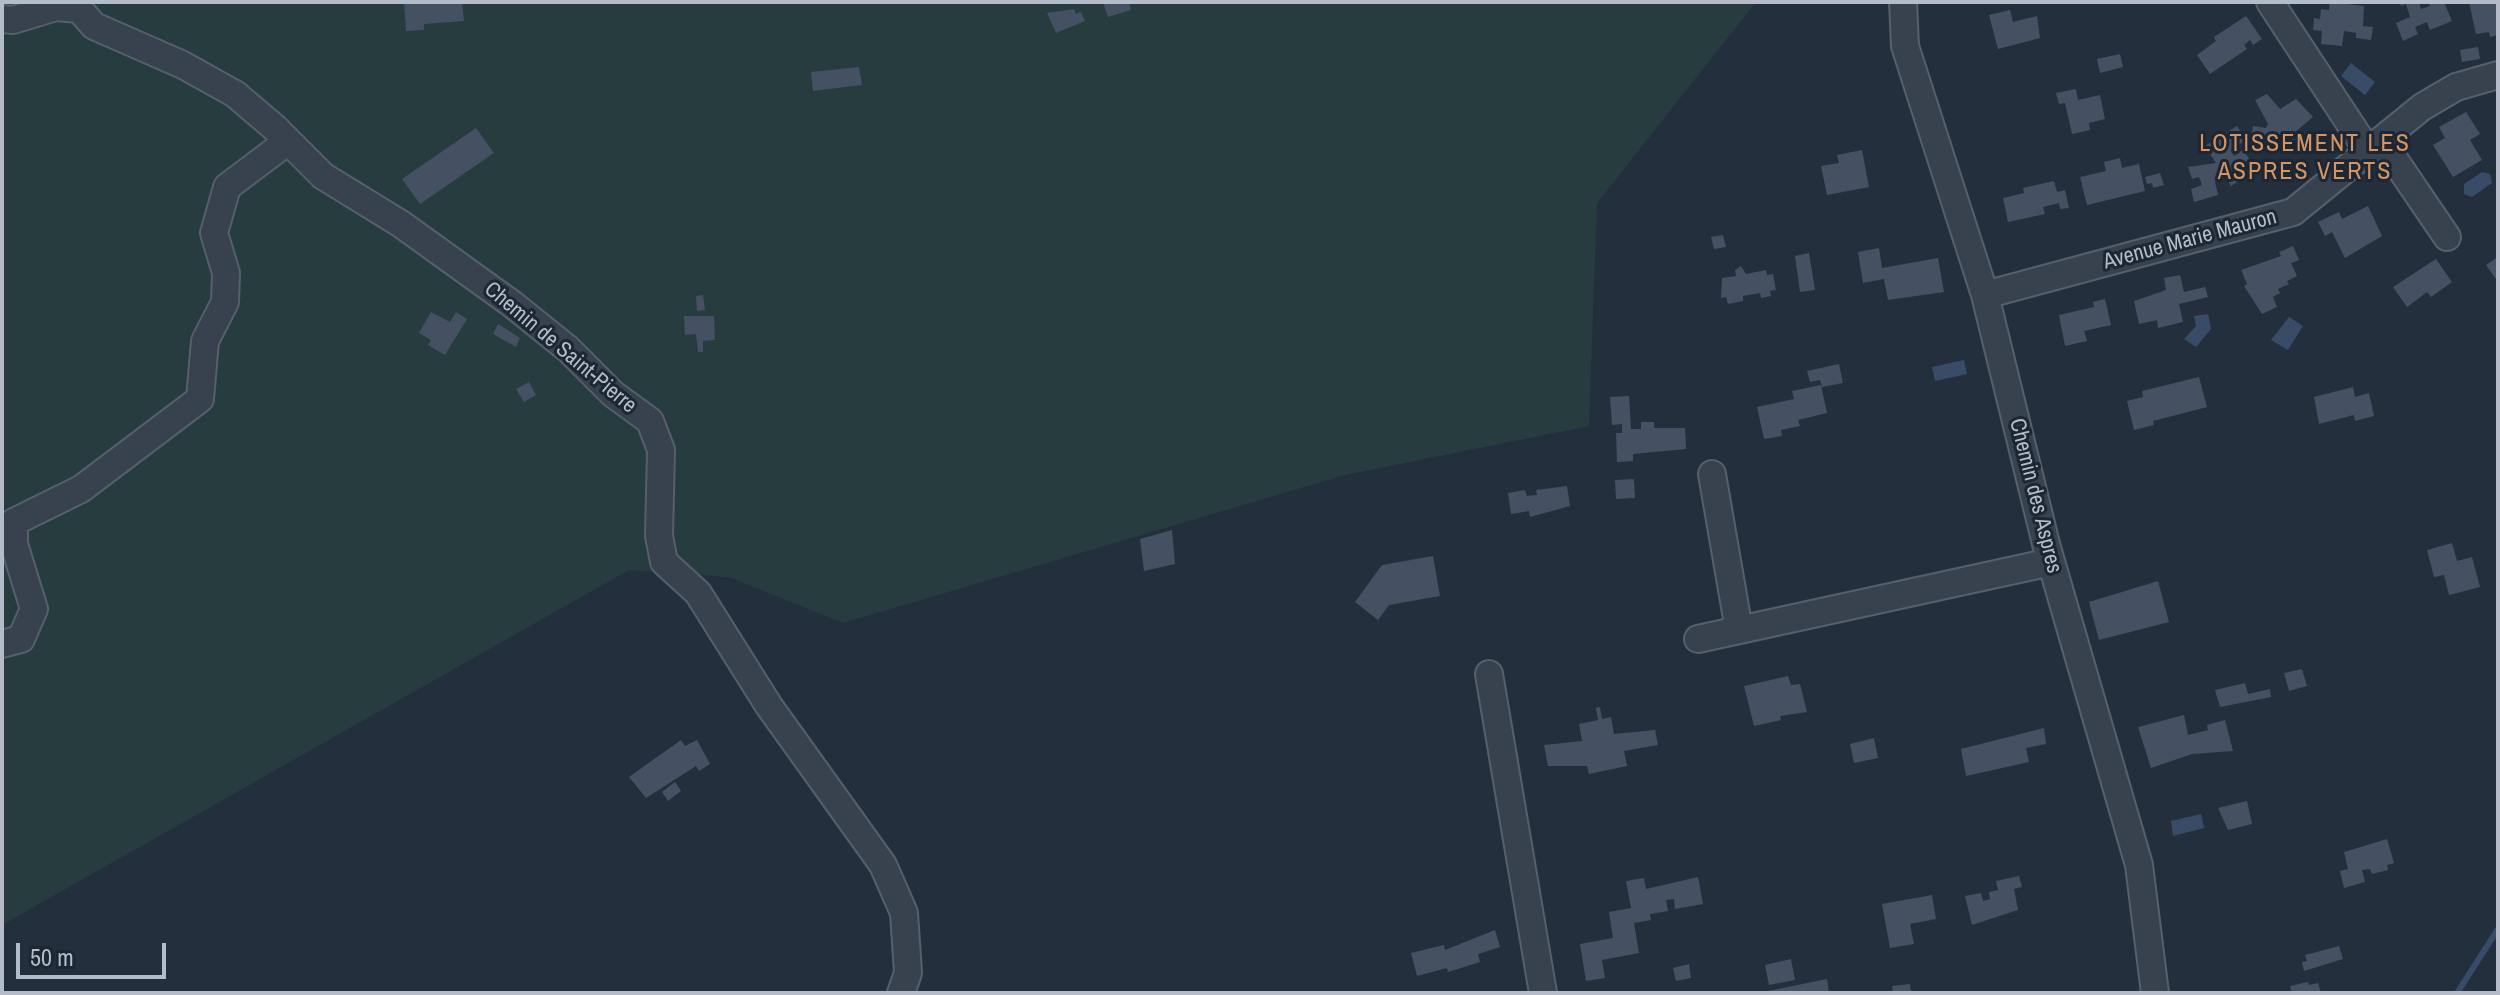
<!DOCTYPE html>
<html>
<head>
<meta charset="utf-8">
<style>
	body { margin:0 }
	#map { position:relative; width:2500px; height:995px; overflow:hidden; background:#242f3e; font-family:"Archivo Narrow",sans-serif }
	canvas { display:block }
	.frame { position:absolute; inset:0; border:4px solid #b4bcc9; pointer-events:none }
	.scale { position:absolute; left:16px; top:943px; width:150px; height:36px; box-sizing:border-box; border:4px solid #b4bcc9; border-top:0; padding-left:10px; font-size:24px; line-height:28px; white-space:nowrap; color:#b4bcc9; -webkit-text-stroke:6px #1d2633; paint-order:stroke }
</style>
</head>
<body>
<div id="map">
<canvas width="2500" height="995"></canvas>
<div class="frame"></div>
<div class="scale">50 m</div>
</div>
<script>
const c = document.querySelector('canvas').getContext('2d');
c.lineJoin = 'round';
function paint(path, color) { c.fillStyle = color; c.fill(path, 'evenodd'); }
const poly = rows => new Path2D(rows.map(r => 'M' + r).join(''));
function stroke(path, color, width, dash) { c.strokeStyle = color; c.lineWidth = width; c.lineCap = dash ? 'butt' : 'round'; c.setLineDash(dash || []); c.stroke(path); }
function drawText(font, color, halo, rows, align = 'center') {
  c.font = font + ' "Archivo Narrow",sans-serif'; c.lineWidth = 6; c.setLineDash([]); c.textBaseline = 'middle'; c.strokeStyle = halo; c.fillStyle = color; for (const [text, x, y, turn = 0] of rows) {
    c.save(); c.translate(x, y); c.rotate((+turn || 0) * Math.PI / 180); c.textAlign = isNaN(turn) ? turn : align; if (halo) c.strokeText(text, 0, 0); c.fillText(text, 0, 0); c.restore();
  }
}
const green = poly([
	[2,2,1756,2,1597,203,1589,426,1345,475,843,623,729,577,629,570,2,925]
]);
const water = poly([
	[2351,63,2375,82,2365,95,2341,76],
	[2482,172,2490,174,2492,183,2472,197,2464,194,2464,184],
	[2208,314,2211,329,2196,347,2184,339,2196,326,2194,316],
	[2289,317,2303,326,2288,350,2271,340],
	[1964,360,1967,374,1935,381,1932,367],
	[2201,814,2204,828,2173,836,2171,821]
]);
const stream = poly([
	[2457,993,2498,929]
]);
const building = poly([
	[404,2,462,2,464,21,424,24,424,30,406,31],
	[1103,2,1129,2,1131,10,1108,17],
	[2330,2,2364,6,2363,26,2373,27,2371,40,2356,38,2356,33,2344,31,2342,46,2321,44,2322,31,2313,30,2314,18,2320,19,2321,9,2329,10],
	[2399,2,2419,2,2421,9,2430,6,2428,2,2444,2,2452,21,2430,30,2427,22,2415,27,2418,34,2403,41,2396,23,2410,17,2406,4,2401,6],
	[2469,2,2498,2,2498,35,2490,37,2489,32,2476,34],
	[1074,9,1076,14,1081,12,1085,21,1056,33,1047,13],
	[2010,10,2013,22,2037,16,2040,38,1998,49,1989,15],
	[2246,16,2262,39,2253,45,2250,40,2244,45,2247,49,2210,74,2197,55,2216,41,2214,37],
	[2478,47,2480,59,2462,62,2460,50],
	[2120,54,2123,67,2100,73,2097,59],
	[859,67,862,85,813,91,811,72],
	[2076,89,2078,100,2100,95,2105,119,2089,123,2090,130,2072,134,2065,103,2059,104,2056,93],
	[2267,94,2280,109,2296,99,2313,117,2294,133,2298,139,2286,147,2281,141,2270,148,2250,144,2253,126,2266,128,2268,124,2255,100],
	[2466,112,2480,134,2470,140,2482,160,2453,177,2433,145,2445,138,2439,127],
	[2237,126,2246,140,2231,150,2234,156,2243,150,2250,160,2236,169,2242,179,2231,186,2225,176,2215,182,2218,195,2194,202,2191,189,2202,185,2199,177,2192,179,2188,167,2216,163,2205,146],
	[476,128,494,153,420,204,402,179],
	[1862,150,1869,187,1827,195,1821,166,1839,163,1837,155],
	[2120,158,2122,168,2139,164,2145,191,2087,205,2080,177,2106,171,2104,162],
	[2160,173,2164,185,2153,188,2152,183,2147,184,2145,177],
	[2054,181,2057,192,2065,190,2069,208,2060,209,2059,203,2043,207,2045,214,2008,222,2003,198,2024,193,2023,188],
	[2368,206,2382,236,2345,258,2332,232,2325,236,2318,222,2339,212,2342,219],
	[1723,235,1726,247,1714,249,1711,237],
	[2293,246,2299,260,2291,263,2297,276,2287,281,2289,284,2278,289,2280,293,2273,297,2277,307,2262,314,2244,286,2247,284,2241,270,2281,256,2279,252],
	[1879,248,1882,268,1938,258,1944,292,1888,300,1884,279,1863,283,1858,252],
	[1809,253,1815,290,1800,292,1795,256],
	[2498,257,2498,282,2486,265],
	[2436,259,2452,282,2431,297,2427,292,2407,307,2393,287],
	[1741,266,1746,274,1766,270,1767,275,1773,274,1776,290,1770,291,1771,296,1761,298,1760,293,1743,296,1743,301,1728,304,1726,297,1721,298,1722,278,1736,276,1735,270],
	[2180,275,2184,292,2205,287,2208,297,2179,304,2183,322,2158,328,2157,320,2139,324,2134,301,2166,290,2164,278],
	[703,295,705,310,697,311,696,296],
	[2105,299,2111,325,2084,331,2087,341,2065,346,2059,315,2094,307,2093,302],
	[431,312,450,322,456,312,467,319,445,355,428,345,431,340,419,333],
	[684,316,714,316,715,340,703,341,703,352,698,352,696,334,685,335],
	[498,324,520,338,516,347,493,334],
	[1839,364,1843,383,1822,387,1820,380,1810,382,1807,371],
	[2199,377,2207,407,2153,421,2154,425,2134,430,2127,401,2143,397,2142,391],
	[529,382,536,395,524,402,516,389],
	[1821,385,1827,413,1798,420,1800,426,1781,430,1782,436,1764,439,1757,407,1794,399,1792,391],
	[2353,387,2355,397,2369,393,2374,416,2355,421,2354,415,2319,424,2314,397],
	[1629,396,1631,429,1641,429,1641,422,1654,422,1654,428,1685,428,1686,449,1633,454,1633,461,1617,462,1616,433,1622,433,1622,424,1612,425,1610,397],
	[1634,479,1635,498,1616,499,1615,480],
	[1567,486,1570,506,1530,517,1529,511,1511,514,1508,493,1525,490,1527,496,1537,495,1536,490],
	[1172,530,1175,564,1144,571,1140,539],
	[2452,543,2457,561,2472,557,2480,587,2449,595,2444,575,2434,577,2427,550],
	[1433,556,1440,596,1389,605,1378,620,1355,602,1382,565],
	[2158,581,2169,622,2099,640,2089,602],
	[2302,669,2307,686,2289,691,2284,673],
	[1788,676,1791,685,1800,684,1807,712,1780,716,1781,720,1754,726,1744,686],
	[2245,683,2248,694,2270,689,2271,697,2220,707,2215,690],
	[1600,707,1602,719,1611,717,1614,734,1655,730,1658,745,1624,751,1627,766,1589,774,1587,766,1548,766,1544,745,1582,741,1579,724,1598,720,1596,708],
	[2184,715,2188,735,2208,730,2207,725,2225,720,2233,751,2192,754,2151,768,2138,727],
	[2044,728,2046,744,2026,748,2029,762,1966,776,1961,749],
	[1874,738,1878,758,1854,763,1850,744],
	[681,740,685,746,697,740,710,764,699,771,696,766,646,798,629,777],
	[675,782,681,791,668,801,662,792],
	[2247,801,2252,824,2228,830,2218,808],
	[2387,839,2394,863,2387,865,2388,870,2372,874,2370,869,2362,870,2365,882,2344,888,2340,871,2348,869,2344,852],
	[2019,876,2022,887,2014,889,2018,910,1972,925,1965,896,1981,893,1983,901,1990,899,1989,892,1998,890,1996,881],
	[1698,877,1703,904,1675,909,1674,899,1666,900,1668,911,1650,914,1651,920,1634,923,1639,953,1602,960,1605,978,1586,981,1580,944,1613,938,1609,912,1631,908,1626,881,1644,878,1646,889],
	[1932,895,1936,919,1910,924,1914,944,1890,948,1882,904],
	[1495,930,1500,947,1478,954,1480,962,1448,972,1447,968,1417,976,1411,953,1444,945,1445,950],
	[2339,946,2343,959,2304,971,2302,962,2307,961,2305,955],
	[1791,959,1795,980,1769,985,1765,965],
	[1689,964,1691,978,1676,981,1673,968],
	[1827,979,1829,993,1764,993,1763,992],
	[2308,982,2309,985,2318,983,2321,993,2292,993,2290,986],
	[1910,984,1911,993,1893,993,1892,986]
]);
const minor = poly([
	[1903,2,1905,46,1985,295,2046,544,2139,865,2155,993],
	[2270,2,2368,151],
	[2,19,13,20,56,7,79,9,94,26,183,65,235,94,275,128,323,176,401,224,512,304,568,349,613,394,650,421,661,450,659,536,664,562,698,593,769,706,883,865,904,913,908,973,901,993],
	[2381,140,2447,237],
	[1985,295,2293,212,2422,107,2456,87,2498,75],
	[1712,474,1739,630],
	[1698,639,2051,562],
	[2,644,21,639,34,609,14,544,14,522,81,489,200,399,205,341,225,302,226,273,214,233,227,187,288,141],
	[1489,674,1543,993]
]);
const streetNames = [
	["Avenue Marie Mauron",2190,240,-15],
	["Chemin de Saint-Pierre",560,348,40],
	["Chemin des Aspres",2035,496,76]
];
const neighbourhoodNames = [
	["LOTISSEMENT LES",2305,145],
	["ASPRES VERTS",2305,173]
];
paint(green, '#263c3f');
paint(water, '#394c67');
stroke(stream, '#394c67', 6);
paint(building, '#455162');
stroke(minor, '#565f6c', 30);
stroke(minor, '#38414e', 26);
drawText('22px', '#b4bcc9', '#1d2633', streetNames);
c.letterSpacing = '2px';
drawText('24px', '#d59563', '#1d2633', neighbourhoodNames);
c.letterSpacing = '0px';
</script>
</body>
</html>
